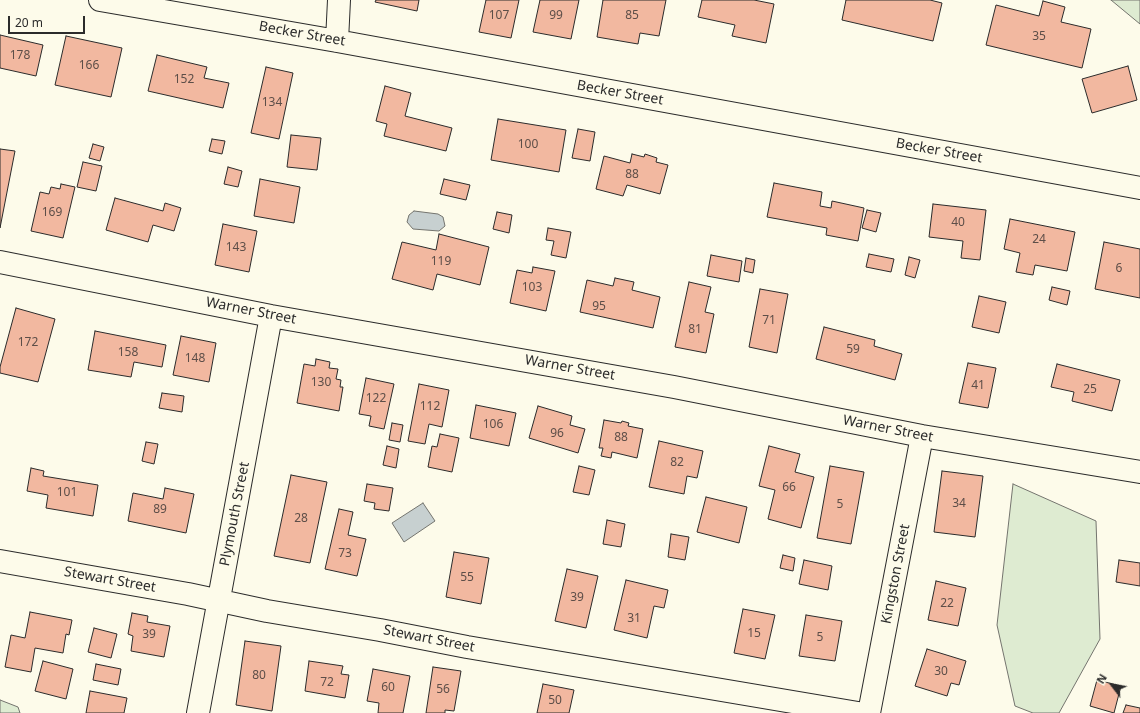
<!DOCTYPE html>
<html>
<head>
<meta charset="utf-8">
<style>
	body { margin:0 }
	#map { position:relative; width:1140px; height:713px; overflow:hidden; background:#fdfbea; font-family:"Noto Sans",sans-serif }
	canvas { display:block }
	.north { position:absolute; left:1092px; top:665px; width:40px; height:40px; -webkit-text-stroke:3px #fdfbea; paint-order:stroke; rotate:301deg; font-size:11px; font-weight:700; line-height:16px; text-align:center; color:#2b2b2b }
	.north::after { content:''; display:block; margin:auto; width:14px; height:18px; background:#2b2b2b; clip-path:polygon(50% 0,100% 100%,50% 72%,0 100%) }
	.scale { position:absolute; left:8px; top:16px; width:77px; height:18px; box-sizing:border-box; border:2px solid #2b2b2b; border-top:0; padding-left:5px; font-size:12px; line-height:14px; white-space:nowrap; color:#2b2b2b; -webkit-text-stroke:3px #fdfbea; paint-order:stroke }
</style>
</head>
<body>
<div id="map">
<canvas width="1140" height="713"></canvas>
<div class="north">N</div>
<div class="scale">20 m</div>
</div>
<script>
const c = document.querySelector('canvas').getContext('2d');
c.lineJoin = 'round';
function paint(path, color) { c.fillStyle = color; c.fill(path, 'evenodd'); }
const poly = rows => new Path2D(rows.map(r => 'M' + r).join(''));
function stroke(path, color, width, dash) { c.strokeStyle = color; c.lineWidth = width; c.lineCap = dash ? 'butt' : 'round'; c.setLineDash(dash || []); c.stroke(path); }
function drawText(font, color, halo, rows, align = 'center') {
  c.font = font + ' "Noto Sans",sans-serif'; c.lineWidth = 3; c.setLineDash([]); c.textBaseline = 'middle'; c.strokeStyle = halo; c.fillStyle = color; for (const [text, x, y, turn = 0] of rows) {
    c.save(); c.translate(x, y); c.rotate((+turn || 0) * Math.PI / 180); c.textAlign = isNaN(turn) ? turn : align; if (halo) c.strokeText(text, 0, 0); c.fillText(text, 0, 0); c.restore();
  }
}
const green = poly([
	[1111,0,1140,0,1140,24,1111,0],
	[1013,484,1096,521,1100,639,1059,713,1033,713,1015,706,997,625,1013,484],
	[0,700,18,707,20,713,0,713,0,700]
]);
const water = poly([
	[414,211,438,214,443,217,445,226,439,231,413,229,407,222,409,215,414,211],
	[423,503,435,521,404,542,392,523,423,503]
]);
const building = poly([
	[376,0,419,0,417,11,375,2,376,0],
	[486,0,519,0,511,38,479,32,486,0],
	[540,0,579,0,571,39,533,32,540,0],
	[603,0,666,0,659,36,640,33,638,44,597,37,603,0],
	[702,0,754,0,774,4,766,43,732,36,735,25,698,17,702,0],
	[846,0,930,0,942,3,933,41,842,20,846,0],
	[1043,1,1065,7,1061,22,1091,29,1082,68,986,45,996,5,1039,16,1043,1],
	[0,35,43,45,36,76,0,68,0,35],
	[66,36,122,48,111,97,55,85,66,36],
	[157,55,207,67,204,78,229,83,223,108,148,91,157,55],
	[1128,66,1137,100,1092,113,1082,79,1128,66],
	[266,67,293,73,279,139,251,133,266,67],
	[385,86,411,93,405,116,452,128,446,151,384,136,387,124,376,121,385,86],
	[498,119,566,130,559,172,491,160,498,119],
	[578,129,595,132,590,161,572,158,578,129],
	[291,135,321,138,317,170,287,167,291,135],
	[212,139,225,141,222,154,209,151,212,139],
	[93,144,104,147,100,161,89,158,93,144],
	[0,149,15,151,0,228,0,149],
	[632,154,644,157,645,154,657,158,656,162,668,165,660,194,627,185,623,196,596,189,604,156,630,163,632,154],
	[83,162,102,166,96,191,77,187,83,162],
	[228,167,242,171,238,187,224,184,228,167],
	[260,179,300,187,294,223,254,216,260,179],
	[444,179,470,185,466,200,440,194,444,179],
	[774,183,822,192,820,206,831,208,832,201,864,208,858,241,826,235,827,228,767,217,774,183],
	[61,184,75,187,63,238,31,231,40,192,49,194,51,187,60,189,61,184],
	[115,198,163,211,165,203,181,208,174,231,153,225,148,242,106,230,115,198],
	[933,204,986,210,980,260,961,258,963,241,929,237,933,204],
	[867,210,881,213,876,232,862,228,867,210],
	[497,212,512,215,509,233,493,229,497,212],
	[1010,219,1075,232,1067,271,1035,265,1033,275,1016,272,1020,253,1004,249,1010,219],
	[223,224,257,231,249,272,215,265,223,224],
	[548,228,571,232,566,258,551,255,554,241,546,240,548,228],
	[439,234,489,247,480,285,437,274,433,290,392,279,402,242,436,250,439,234],
	[1104,242,1140,249,1140,298,1095,289,1104,242],
	[869,254,894,259,891,272,866,267,869,254],
	[711,255,742,261,739,282,707,276,711,255],
	[909,257,920,260,915,278,905,275,909,257],
	[746,258,755,260,753,273,744,271,746,258],
	[533,267,555,271,546,311,510,303,517,270,532,273,533,267],
	[615,278,634,282,632,290,660,297,653,328,580,312,587,280,613,286,615,278],
	[689,282,711,287,705,312,714,314,706,353,675,347,689,282],
	[1052,287,1070,291,1067,305,1049,300,1052,287],
	[760,289,788,294,777,353,749,347,760,289],
	[979,296,1006,302,999,333,972,327,979,296],
	[16,308,55,319,38,382,0,373,0,367,16,308],
	[824,327,875,340,874,346,902,354,895,380,816,359,824,327],
	[95,331,166,345,162,367,134,362,131,377,88,370,95,331],
	[181,336,216,343,209,382,173,375,181,336],
	[316,359,330,362,329,368,338,369,336,379,341,380,340,387,343,387,339,411,297,403,304,364,315,366,316,359],
	[968,363,996,368,988,408,959,403,968,363],
	[1057,364,1120,380,1112,411,1072,401,1074,392,1051,387,1057,364],
	[366,378,394,384,384,429,369,426,371,416,359,414,366,378],
	[419,384,449,390,442,427,429,424,425,444,408,441,419,384],
	[162,393,184,396,182,412,159,408,162,393],
	[476,405,516,413,509,446,470,438,476,405],
	[538,406,572,416,570,425,585,429,578,453,529,438,538,406],
	[604,420,621,423,622,421,629,423,628,426,643,429,637,458,612,452,611,458,601,456,603,448,599,448,604,420],
	[392,423,403,425,400,442,389,440,392,423],
	[440,434,459,438,452,472,428,467,432,446,437,447,440,434],
	[659,441,703,451,697,478,687,476,684,494,649,487,659,441],
	[146,442,158,444,154,464,142,461,146,442],
	[387,446,399,449,396,468,383,465,387,446],
	[769,446,800,454,795,472,814,477,801,528,768,519,775,490,759,486,769,446],
	[579,466,595,470,589,495,573,492,579,466],
	[830,466,864,472,851,544,817,538,830,466],
	[31,468,44,471,43,476,98,485,93,516,46,508,48,495,27,491,31,468],
	[942,471,983,476,975,537,934,532,942,471],
	[291,475,327,482,310,563,274,556,291,475],
	[367,484,393,488,389,511,374,509,375,503,364,501,367,484],
	[165,488,194,494,186,533,128,521,133,493,163,499,165,488],
	[706,497,747,507,739,543,697,532,706,497],
	[339,509,353,512,348,535,366,539,357,576,325,569,339,509],
	[607,520,625,524,621,547,603,544,607,520],
	[671,534,689,537,685,560,668,557,671,534],
	[454,552,489,558,481,604,446,597,454,552],
	[783,555,795,558,793,571,780,568,783,555],
	[804,560,832,566,828,590,799,584,804,560],
	[1119,560,1140,563,1140,586,1116,582,1119,560],
	[567,569,598,576,586,628,555,621,567,569],
	[626,580,668,590,664,608,654,606,647,638,614,630,626,580],
	[936,581,966,588,958,626,928,620,936,581],
	[743,609,775,615,765,659,734,653,743,609],
	[30,612,72,620,69,635,66,634,63,653,35,648,31,672,5,667,11,635,25,638,30,612],
	[132,613,148,616,147,622,170,626,164,657,131,651,133,636,128,634,132,613],
	[806,615,842,621,835,661,799,656,806,615],
	[94,628,117,634,111,658,88,652,94,628],
	[245,641,281,646,272,711,236,705,245,641],
	[927,649,966,661,959,685,951,683,947,696,915,686,927,649],
	[43,661,73,669,66,699,35,691,43,661],
	[309,661,343,666,341,674,349,675,345,698,305,691,309,661],
	[96,664,121,669,118,685,93,680,96,664],
	[433,667,461,671,454,711,445,710,445,713,426,713,433,667],
	[373,669,410,676,403,713,378,713,379,703,367,701,373,669],
	[1097,680,1121,686,1114,713,1090,706,1097,680],
	[543,684,574,690,569,713,537,713,543,684],
	[90,691,127,698,124,713,86,713,90,691],
	[1126,705,1140,708,1140,713,1123,713,1126,705]
]);
const street = poly([
	[100,0,337,41,1140,188],
	[337,41,339,0],
	[0,262,271,316,674,387,922,436,1140,472],
	[0,561,188,594,267,611,380,630,467,647,858,713],
	[198,713,271,316],
	[869,713,922,436]
]);
const numberNames = [
	["107",499,16],
	["99",556,16],
	["85",632,16],
	["35",1039,37],
	["178",20,56],
	["166",89,66],
	["152",184,80],
	["134",272,103],
	["100",528,145],
	["88",632,175],
	["169",52,213],
	["40",958,223],
	["24",1039,240],
	["143",236,248],
	["119",441,262],
	["6",1119,269],
	["103",532,288],
	["95",599,307],
	["71",769,321],
	["81",695,330],
	["172",28,343],
	["59",853,350],
	["158",128,353],
	["148",195,359],
	["130",321,383],
	["41",978,386],
	["25",1090,390],
	["122",376,399],
	["112",430,407],
	["106",493,425],
	["96",557,434],
	["88",621,438],
	["82",677,463],
	["66",789,488],
	["101",67,493],
	["34",959,504],
	["5",840,505],
	["89",160,510],
	["28",301,519],
	["73",345,554],
	["55",467,578],
	["39",577,598],
	["22",947,604],
	["31",634,619],
	["15",754,634],
	["39",149,635],
	["5",820,638],
	["30",941,672],
	["80",259,676],
	["72",327,683],
	["60",388,688],
	["56",443,690],
	["50",555,701]
];
const streetNames = [
	["Becker Street",302,34,10],
	["Becker Street",620,93,10],
	["Becker Street",939,151,10],
	["Warner Street",251,311,11],
	["Warner Street",570,368,10],
	["Warner Street",888,429,11],
	["Plymouth Street",235,514,-79],
	["Kingston Street",896,574,-79],
	["Stewart Street",110,580,10],
	["Stewart Street",429,639,11]
];
paint(green, '#deebd1');
stroke(green, '#74746e', 1);
paint(water, '#c7d0d0');
stroke(water, '#74746e', 1);
paint(building, '#f2b8a0');
stroke(building, '#2b2b2b', 1);
stroke(street, '#2b2b2b', 24);
stroke(street, '#fdfbea', 22);
drawText('12px', '#5d4e48', null, numberNames);
drawText('14px', '#2b2b2b', '#fdfbea', streetNames);
</script>
</body>
</html>
